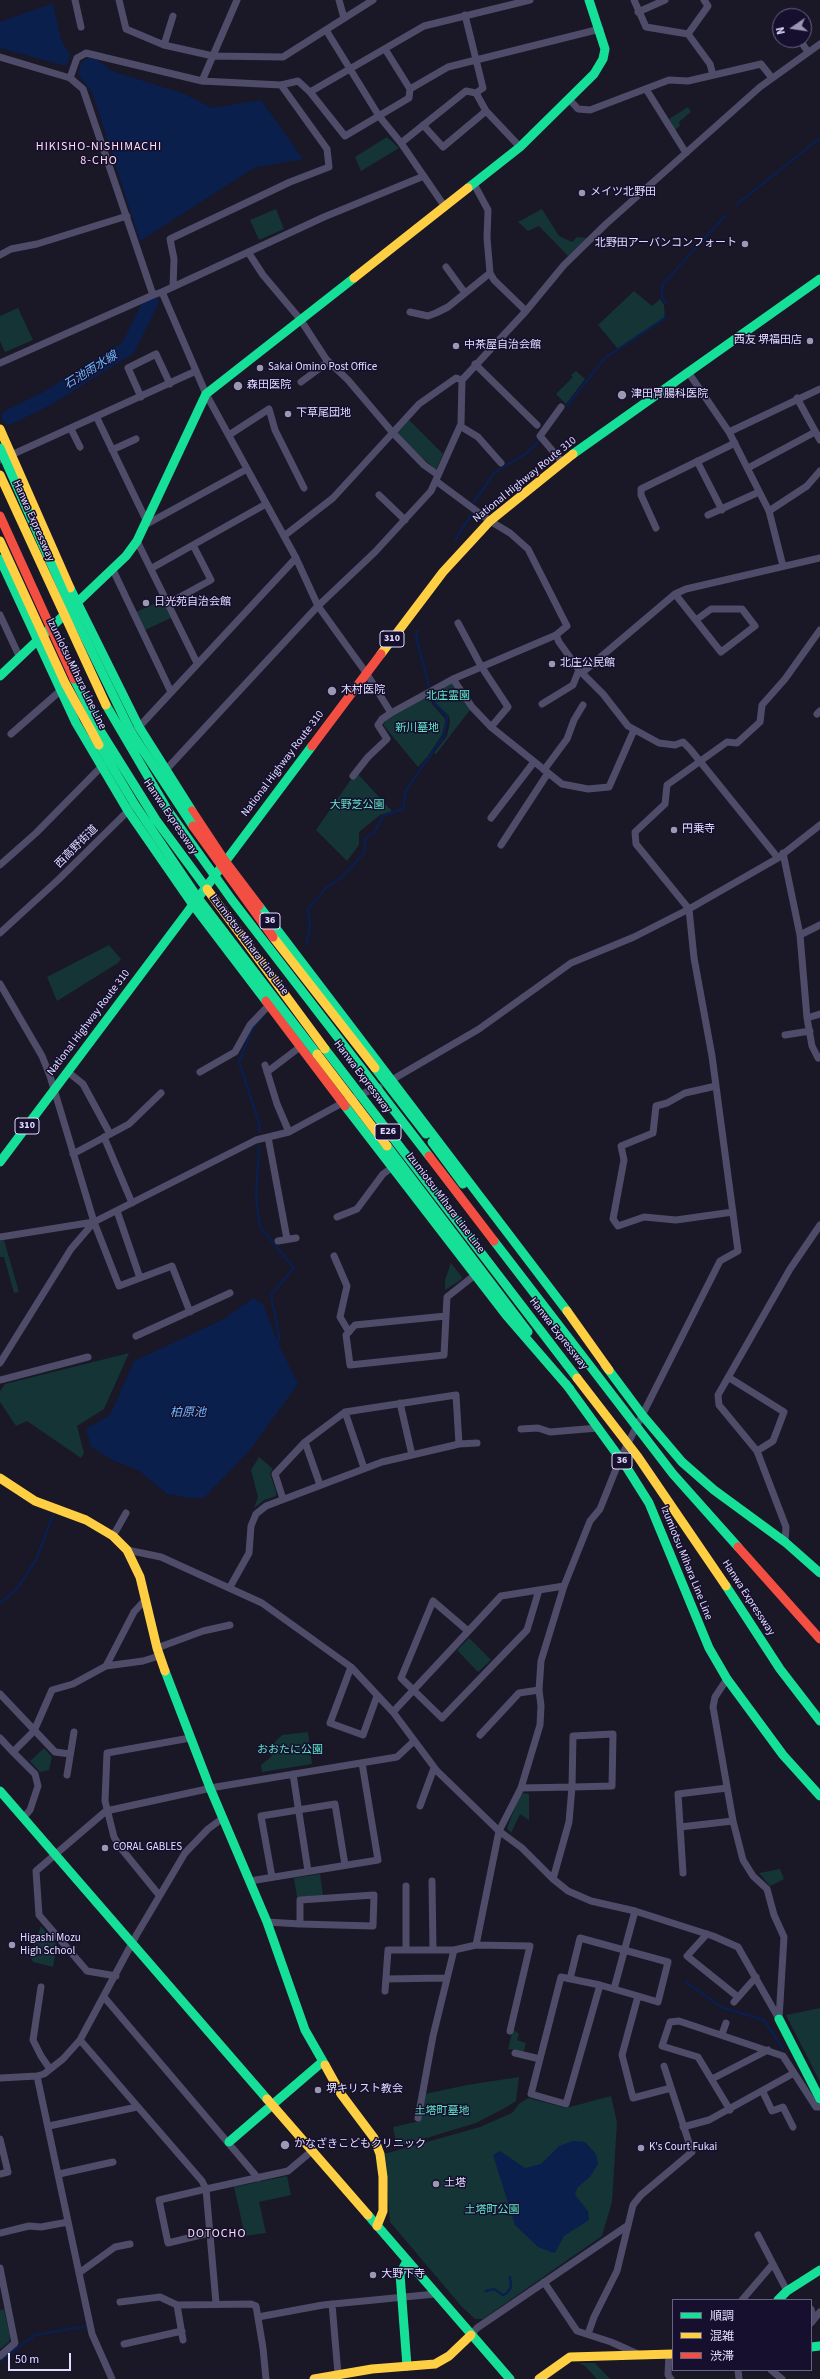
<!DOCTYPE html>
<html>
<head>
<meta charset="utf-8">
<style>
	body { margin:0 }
	#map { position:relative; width:820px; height:2379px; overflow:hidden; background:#1a1727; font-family:"Source Sans 3","Noto Sans JP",sans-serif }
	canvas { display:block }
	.legend { position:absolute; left:672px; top:2299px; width:140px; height:72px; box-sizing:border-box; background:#16102e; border:1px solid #686282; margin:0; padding:5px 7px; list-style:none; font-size:12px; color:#e2ddff }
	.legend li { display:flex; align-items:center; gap:8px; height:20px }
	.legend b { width:20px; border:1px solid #686282 }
	.north { position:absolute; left:772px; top:8px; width:40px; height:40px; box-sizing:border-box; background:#16102e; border:1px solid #686282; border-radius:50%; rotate:257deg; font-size:11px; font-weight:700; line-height:16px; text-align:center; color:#e2ddff }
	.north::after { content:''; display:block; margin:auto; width:14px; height:18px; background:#9c98b3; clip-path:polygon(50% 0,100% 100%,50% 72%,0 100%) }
	.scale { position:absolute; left:8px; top:2353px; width:63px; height:18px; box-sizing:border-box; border:2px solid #e2ddff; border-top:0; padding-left:5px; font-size:12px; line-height:14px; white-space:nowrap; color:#e2ddff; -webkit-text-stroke:3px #16102e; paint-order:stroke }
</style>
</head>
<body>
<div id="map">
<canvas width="820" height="2379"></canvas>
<ul class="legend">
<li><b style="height:5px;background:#16e098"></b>順調</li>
<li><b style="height:5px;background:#ffcf43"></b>混雑</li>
<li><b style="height:5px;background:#f24e42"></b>渋滞</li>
</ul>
<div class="north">N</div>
<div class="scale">50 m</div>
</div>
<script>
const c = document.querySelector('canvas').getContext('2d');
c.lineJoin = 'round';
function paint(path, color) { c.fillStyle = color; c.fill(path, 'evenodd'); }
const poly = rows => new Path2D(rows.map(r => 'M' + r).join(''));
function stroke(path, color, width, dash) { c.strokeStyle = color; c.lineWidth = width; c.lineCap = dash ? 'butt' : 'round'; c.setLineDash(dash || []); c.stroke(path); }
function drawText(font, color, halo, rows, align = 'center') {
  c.font = font + ' "Source Sans 3","Noto Sans JP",sans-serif'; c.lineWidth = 3; c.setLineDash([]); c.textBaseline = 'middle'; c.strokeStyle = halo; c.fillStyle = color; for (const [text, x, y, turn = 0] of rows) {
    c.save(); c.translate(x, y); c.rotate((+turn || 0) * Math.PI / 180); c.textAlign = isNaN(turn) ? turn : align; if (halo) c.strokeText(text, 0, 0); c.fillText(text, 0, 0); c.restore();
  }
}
const green = poly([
	[688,107,691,112,679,122,680,126,675,130,669,119],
	[387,137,399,148,361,171,355,157],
	[276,209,284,229,259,240,250,220],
	[542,209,559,236,572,242,577,237,587,238,568,256,539,226,528,231,518,222],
	[634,291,652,306,660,299,664,305,665,318,618,349,598,325],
	[18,308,33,340,5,352,0,341,0,316],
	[576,371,585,379,566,404,556,394,573,377,571,375],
	[408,419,443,454,436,470,395,433],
	[162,600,171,618,145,630,136,612],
	[450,683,454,685,470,710,436,754,434,753,447,736,450,722,449,716,435,703,432,692],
	[429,694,432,704,446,720,442,735,428,756,418,767,384,726,385,719],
	[356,772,392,811,380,815,359,832,359,845,347,861,316,830],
	[109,945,121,959,118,963,57,1001,47,977],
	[4,1240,19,1292,14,1293,4,1257,0,1257,0,1241],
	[451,1263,462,1277,461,1280,445,1290,445,1280],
	[129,1353,104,1409,77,1426,84,1453,81,1458,27,1421,16,1426,0,1402,0,1391,5,1384],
	[259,1457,273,1469,270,1473,276,1492,276,1496,264,1500,254,1508,258,1497,251,1470],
	[469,1638,491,1660,478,1672,457,1650],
	[308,1732,312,1764,262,1772,261,1765,272,1756,267,1750,282,1735],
	[44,1748,52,1757,49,1770,40,1772,30,1761],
	[523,1793,529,1794,529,1820,520,1814,511,1833,507,1828,520,1795],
	[780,1869,784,1879,770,1886,759,1873],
	[320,1874,323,1895,297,1897,294,1878],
	[41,1926,57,1945,53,1967,33,1962,30,1955],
	[820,2008,820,2082,786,2015],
	[513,2029,519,2034,517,2040,526,2043,524,2051,508,2049],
	[519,2077,516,2101,503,2109,476,2123,397,2147,393,2127,420,2121,425,2094,467,2085],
	[611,2096,617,2122,612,2202,602,2236,483,2319,475,2319,462,2307,390,2222,384,2154,480,2127,512,2113,519,2104,528,2098,566,2108],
	[287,2176,291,2195,259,2202,266,2233,245,2236,234,2187],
	[4,2309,10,2336,9,2342,0,2349,0,2310],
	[579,2363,595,2363,610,2379,597,2379,585,2366]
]);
const water = poly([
	[50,4,53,4,61,39,70,55,66,66,0,48,0,22],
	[86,58,96,59,112,71,185,94,212,108,261,100,303,159,254,168,140,241,92,92,78,74,81,64],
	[253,1298,263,1304,278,1343,298,1384,249,1451,204,1498,189,1498,167,1494,138,1470,114,1461,91,1447,86,1429,110,1415,134,1361,224,1319],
	[573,2141,585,2142,596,2154,598,2164,590,2177,577,2188,575,2195,588,2211,589,2220,564,2236,555,2253,551,2252,538,2247,515,2225,493,2155,500,2151,525,2168,541,2164,559,2146]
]);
const stream = poly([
	[736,205,820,138],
	[666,303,662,297,662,285,726,215],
	[567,406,605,358,665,318,665,316],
	[472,505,494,473,527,453,539,441],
	[455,540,472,514],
	[417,631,416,636,429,686],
	[306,945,310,927,308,910,312,904,327,887,342,877,364,853,365,838,374,833,383,816,403,809,406,790,444,736,447,716,435,704,431,694],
	[259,1132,260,1126,239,1062,252,1030,261,1018],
	[259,1146,256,1199,260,1227,294,1268,271,1295,279,1337,278,1343],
	[0,1603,17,1589,36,1560,53,1515],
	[686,1982,721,2007,764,2020,783,2049],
	[486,2291,494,2289,503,2295,507,2293,511,2287,510,2277],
	[0,2361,35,2335,87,2326]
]);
const river = poly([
	[9,417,46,399,128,348,151,302]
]);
const street = poly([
	[75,0,81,27],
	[119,0,126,29,164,45,213,56,283,57,373,0],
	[339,0,344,18],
	[634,0,646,27,688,34,710,64,713,75],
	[638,12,665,0],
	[465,15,483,88,476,93,486,111,520,147],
	[784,15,785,16],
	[326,30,379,116,401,143],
	[688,34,708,6,704,0],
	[800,40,808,52],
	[164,45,173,16],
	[385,49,410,89],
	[0,57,70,78,83,89,153,295,0,363],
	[70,78,77,58,86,53,202,81,281,85,298,81,310,92,345,136,409,98,410,89,448,67,600,29],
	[202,81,237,0],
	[646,89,686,153],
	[310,92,424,26,530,0],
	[569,99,578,109,590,110,669,80,688,81,761,64,772,78],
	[423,125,443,147,486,111],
	[474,184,488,210,487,238,490,273,494,280,526,311],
	[445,207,401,143,466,91,476,93],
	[248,252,263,275,300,319,326,359,348,380,393,433,424,465,438,475],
	[0,255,11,249,37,244,127,216],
	[446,267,465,293],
	[173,287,174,259,170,239,290,182,329,167,327,149,281,85],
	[162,292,324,217,424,176],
	[153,295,162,292,206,394,296,558,318,606,367,674,391,713,453,679,556,635,559,642,579,670,603,694,628,726,659,743,675,745,683,742,690,749,778,858],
	[410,312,428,316,436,313,448,307,490,273],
	[475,364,537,425],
	[688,372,729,432,769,511,783,566],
	[301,382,328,362],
	[141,397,128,368,156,354,170,384],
	[797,398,820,440],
	[561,407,540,436,562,462],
	[97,418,147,522],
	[460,426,478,437,501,463],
	[71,429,80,447],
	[729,432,820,389],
	[229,435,269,409,275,430,304,488],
	[112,450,136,439],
	[0,460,196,371],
	[697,461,722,510],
	[748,468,815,432],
	[436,481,490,521,510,533,528,549,567,626,556,635],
	[379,495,405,520],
	[769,511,807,486,820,471],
	[708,515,759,492],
	[145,525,247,469],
	[656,528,641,495,641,489,735,443],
	[284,536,333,498,419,404,456,378,462,380],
	[137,541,197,663],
	[152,568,266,504],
	[113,570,171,692],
	[675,594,721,652,755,626,742,609,711,609,696,620],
	[169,603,211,580,193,545],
	[0,615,20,658],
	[458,623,481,666,508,707,491,727],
	[583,672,675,594,686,589,820,558],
	[453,679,472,707,491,727,562,784,588,789,609,787,634,730],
	[542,704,573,685,579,670],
	[817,714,820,711],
	[137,729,296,558],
	[11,734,60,691],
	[544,770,567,739,574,720,583,705],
	[163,773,264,664,318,606,375,552,431,491,461,424,462,380,526,311,564,265,606,224,760,87,820,44],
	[353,776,368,757,387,739,378,725,382,719,391,713],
	[491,818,534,762],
	[501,845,548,773],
	[783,853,800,935,807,1018,812,1046,818,1058,820,1057],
	[0,865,36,833,104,764],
	[0,933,59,879,131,808],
	[800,935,820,925],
	[0,984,42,1056,50,1076,94,1222,119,1286,172,1266,190,1312],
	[807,1018,820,1014],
	[785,1035,810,1031],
	[265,1065,277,1104,289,1132],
	[68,1072,83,1084,110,1134],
	[200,1072,235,1052,250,1025,269,1005],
	[267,1072,300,1047],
	[390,1081,479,1029,571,963,634,937,689,909,778,858,820,825],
	[716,1086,685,1093,667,1103,656,1106,653,1133,621,1146,624,1160,613,1219,618,1226,644,1217,676,1220,733,1212],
	[357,1096,379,1087],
	[104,1137,132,1203],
	[268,1137,287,1239],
	[73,1154,129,1124,161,1093],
	[117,1211,140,1278],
	[337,1217,357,1209,383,1174,393,1167],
	[0,1237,94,1222],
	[278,1241,296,1238],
	[334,1256,347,1286,340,1317,349,1332],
	[446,1316,355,1325,346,1335,350,1365,444,1355,447,1297,475,1275],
	[136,1336,230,1293],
	[0,1363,71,1249,94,1222,256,1140,289,1132,346,1101],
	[728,1377,784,1412,773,1441,757,1451],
	[0,1380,88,1357],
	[400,1403,412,1455],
	[345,1412,364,1468],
	[521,1429,538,1428,550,1432,598,1428],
	[305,1442,320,1485],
	[283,1499,275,1474,305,1442,345,1412,456,1395,459,1444],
	[113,1536,126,1513],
	[785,1542,786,1527,757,1451,719,1405,718,1395,790,1269,820,1225],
	[127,1550,161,1557,262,1603,351,1667,393,1712,437,1771,499,1831,522,1848,553,1879,568,1891,591,1901,635,1911,713,1936,738,1947,779,2019],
	[230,1587,249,1553,251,1526,256,1514,266,1506,382,1462,459,1444,477,1443],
	[468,1631,433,1601,401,1678,442,1718,527,1630,539,1590],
	[157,1648,203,1631,230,1625],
	[106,1666,134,1612,145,1600],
	[351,1667,330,1723,363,1735,377,1696],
	[727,1679,715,1697,713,1707,733,1821,743,1860,753,1876,767,1889,774,1915,784,1937,779,2019],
	[0,1694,55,1752,70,1754],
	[393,1712,501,1596,564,1586],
	[480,1735,519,1693,539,1690],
	[0,1738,13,1752],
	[293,1774,308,1871],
	[67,1775,74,1732],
	[521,1788,572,1787,612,1786,613,1734,573,1736,572,1787,569,1822,553,1879],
	[420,1806,434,1768],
	[24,1817,30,1810,38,1786,35,1774,13,1752,34,1731,52,1690,73,1684,106,1666,143,1661,159,1656],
	[680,1827,733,1821],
	[683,1873,678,1794,727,1788],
	[272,1877,261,1816,335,1804,345,1865],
	[250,1881,378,1860,362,1763],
	[432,1881,433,1950],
	[406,1886,406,1950],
	[159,1895,120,1847,114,1837,105,1801,107,1753,190,1738],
	[267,1922,300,1924,373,1926,374,1895,300,1900,300,1924],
	[707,1934,687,1956,738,1997],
	[476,1945,499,1831,521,1788,540,1725,541,1706,539,1690,541,1661,564,1586,590,1521,600,1509,620,1459,720,1261,738,1251,712,1056,694,958,689,909,636,844,635,832,665,804,667,785,727,742,737,743,760,722,762,705,785,679,820,630],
	[116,1976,87,1971,39,1915,36,1871,106,1811,216,1787,397,1757,414,1741],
	[386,1979,445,1978],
	[570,1979,580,1938,668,1962,658,2002,638,1996],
	[600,1985,566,2104,531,2094,561,1977,600,1985,638,1996,622,2055,633,2098,671,2088],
	[41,1987,33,2040,41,2056,50,2069],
	[614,1989,635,1911],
	[385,1991,388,1950,454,1950],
	[104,1997,258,2178],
	[734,2002,756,1977],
	[722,2034,726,2023],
	[80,2040,202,2181,206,2189,288,2171,313,2150],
	[515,2053,540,2059],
	[37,2076,92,2334,112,2379],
	[0,2078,37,2076,44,2074,63,2059,80,2040,137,1934,185,1853,208,1829,223,1818],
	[712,2079,768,2050],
	[763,2092,772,2111,783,2107,793,2127],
	[730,2110,698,2057,662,2046,670,2022,679,2021,783,2056,816,2107,820,2107],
	[418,2118,433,2036,454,1950,476,1945,530,1946,510,2031],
	[49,2126,137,2107],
	[683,2127,709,2120,794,2073],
	[0,2139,8,2172,0,2174],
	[59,2174,113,2162],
	[0,2233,29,2226,41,2227,68,2222],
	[209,2233,168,2243,159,2200,206,2189,216,2303],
	[758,2235,787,2291],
	[0,2268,15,2343,0,2356],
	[79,2273,115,2247,130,2244],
	[544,2282,577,2331,611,2342,638,2354],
	[742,2300,772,2265],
	[120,2302,160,2297,177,2305],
	[332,2304,338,2374],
	[811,2309,814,2319],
	[258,2317,323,2305,435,2294],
	[811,2323,820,2312],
	[588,2334,594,2317,617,2271,633,2205,641,2195,692,2152,664,2066],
	[471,2335,477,2328,627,2226],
	[183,2340,177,2305,251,2304,256,2306,263,2348,266,2379],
	[124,2344,182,2331],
	[669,2354,668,2375,671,2379],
	[738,2370,739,2379],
	[771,2370,782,2379]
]);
const fast = poly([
	[468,188,520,147,594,74,603,59,605,49,589,0],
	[573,454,820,279],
	[0,559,76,723,128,811,193,905,266,1001],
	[70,588,139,727,192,811],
	[0,676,126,556,137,541,206,394,354,278],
	[259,906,567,1311],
	[345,1106,506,1315,570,1389],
	[432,1142,463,1184],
	[387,1146,528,1332],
	[0,1162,312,746],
	[605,1365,643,1416,682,1462,714,1490,785,1542,820,1573],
	[566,1384,627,1468,649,1503,709,1648,727,1679,783,1755,820,1796],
	[165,1671,210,1788,267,1922,305,2030,325,2065],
	[0,1791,267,2099],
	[779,2019,820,2099],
	[229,2142,321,2063],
	[368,2215,510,2379],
	[407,2261,400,2274,407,2366],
	[778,2300,787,2291,820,2270],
	[811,2347,820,2346]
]);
const slow = poly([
	[354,278,468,188],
	[0,429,70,588],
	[381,654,443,572,490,521,573,454],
	[567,1311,609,1370],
	[0,1478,35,1501,86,1520,113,1536,127,1550,140,1577,157,1648,165,1671],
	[325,2065,341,2094,374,2138,380,2154,383,2177,383,2211,377,2226],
	[267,2099,368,2215],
	[314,2379,372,2369,435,2364,449,2356,471,2335],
	[539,2379,570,2357,673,2354]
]);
const jam = poly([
	[312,746,381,654],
	[192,811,225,861,259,906],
	[266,1001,345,1106]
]);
const fastBridge = poly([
	[0,448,72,611,131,732,193,826],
	[74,679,101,732,156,820,207,889],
	[106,705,167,809,232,900,429,1156],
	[99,745,135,805,198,898,317,1054],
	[325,1049,577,1378],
	[375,1068,426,1134],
	[494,1241,673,1474,738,1547],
	[726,1586,780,1669,820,1721]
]);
const slowBridge = poly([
	[0,475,106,705],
	[0,541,65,683,99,745],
	[207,889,325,1049],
	[273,937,375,1068],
	[317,1054,387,1146],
	[577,1378,638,1457,726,1586]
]);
const jamBridge = poly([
	[0,516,74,679],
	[193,826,273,937],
	[429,1156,494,1241],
	[738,1547,820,1639]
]);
const markers = [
	[582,193,4,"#9c98b3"],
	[745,244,4,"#9c98b3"],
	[810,341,4,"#9c98b3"],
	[456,346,4,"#9c98b3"],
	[260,368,4,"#9c98b3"],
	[238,386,5,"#9c98b3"],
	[622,395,5,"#9c98b3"],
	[288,414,4,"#9c98b3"],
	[146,603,4,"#9c98b3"],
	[552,664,4,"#9c98b3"],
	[332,691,5,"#9c98b3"],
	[674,830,4,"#9c98b3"],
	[105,1848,4,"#9c98b3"],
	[12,1945,4,"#9c98b3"],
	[318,2090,4,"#9c98b3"],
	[285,2145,5,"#9c98b3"],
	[641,2148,4,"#9c98b3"],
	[436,2184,4,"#9c98b3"],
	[373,2275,4,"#9c98b3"]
];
const shields = [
	[392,639,24],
	[270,921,20],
	[27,1126,24],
	[388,1132,26],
	[622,1461,20]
];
const shieldNames = [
	["310",392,639],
	["36",270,921],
	["310",27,1126],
	["E26",388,1132],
	["36",622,1461]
];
const poiNames = [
	["メイツ北野田",590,193],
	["北野田アーバンコンフォート",737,244,"right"],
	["西友 堺福田店",802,341,"right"],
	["中茶屋自治会館",464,346],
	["Sakai Omino Post Office",268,368],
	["森田医院",247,386],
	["津田胃腸科医院",631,395],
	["下草尾団地",296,414],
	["日光苑自治会館",154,603],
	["北庄公民館",560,664],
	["木村医院",341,691],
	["円乗寺",682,830],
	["CORAL GABLES",113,1848],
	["Higashi Mozu",20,1939],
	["High School",20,1952],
	["堺キリスト教会",326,2090],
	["かなざきこどもクリニック",294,2145],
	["K's Court Fukai",649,2148],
	["土塔",444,2184],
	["大野下寺",381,2275]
];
const streetNames = [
	["National Highway Route 310",525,480,-39],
	["Hanwa Expressway",33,521,66],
	["Izumiotsu Mihara Line Line",76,674,64],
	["National Highway Route 310",283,764,-53],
	["Hanwa Expressway",170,817,56],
	["西高野街道",77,847,-45],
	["Izumiotsu Mihara Line Line",249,945,53],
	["National Highway Route 310",89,1023,-53],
	["Hanwa Expressway",362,1077,53],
	["Izumiotsu Mihara Line Line",445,1203,53],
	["Hanwa Expressway",558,1334,52],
	["Izumiotsu Mihara Line Line",686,1563,68],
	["Hanwa Expressway",748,1598,57]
];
const parkNames = [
	["北庄霊園",448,697],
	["新川墓地",417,729],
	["大野芝公園",357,806],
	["おおたに公園",290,1751],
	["土塔町墓地",442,2112],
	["土塔町公園",492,2211]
];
const neighbourhoodNames = [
	["HIKISHO-NISHIMACHI",99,147],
	["8-CHO",99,161],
	["DOTOCHO",217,2234]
];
const waterNames = [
	["石池雨水線",91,371,-32],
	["柏原池",188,1413]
];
paint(green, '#143436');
paint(water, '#0a1f4c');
stroke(stream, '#0a1f4c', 2.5);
stroke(river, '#0a1f4c', 15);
stroke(street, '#4e4c68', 7);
stroke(fast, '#16e098', 9);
stroke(slow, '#ffcf43', 9);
stroke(jam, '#f24e42', 9);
stroke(fastBridge, '#16e098', 9);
stroke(slowBridge, '#ffcf43', 9);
stroke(jamBridge, '#f24e42', 9);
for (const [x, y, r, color] of markers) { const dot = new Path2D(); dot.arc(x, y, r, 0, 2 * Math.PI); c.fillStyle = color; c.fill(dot); stroke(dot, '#16102e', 1.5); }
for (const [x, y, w] of shields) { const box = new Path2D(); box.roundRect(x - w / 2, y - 8, w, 16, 3); c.fillStyle = '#16102e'; c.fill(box); stroke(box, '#e2ddff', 1); }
drawText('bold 10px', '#e2ddff', null, shieldNames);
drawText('11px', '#e2ddff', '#16102e', poiNames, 'left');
drawText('11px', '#e2ddff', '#16102e', streetNames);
drawText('11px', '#60e8c9', '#16102e', parkNames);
c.letterSpacing = '1px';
drawText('12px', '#ffdff3', '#16102e', neighbourhoodNames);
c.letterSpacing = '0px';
drawText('italic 12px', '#6bb8ff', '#16102e', waterNames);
</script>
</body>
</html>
